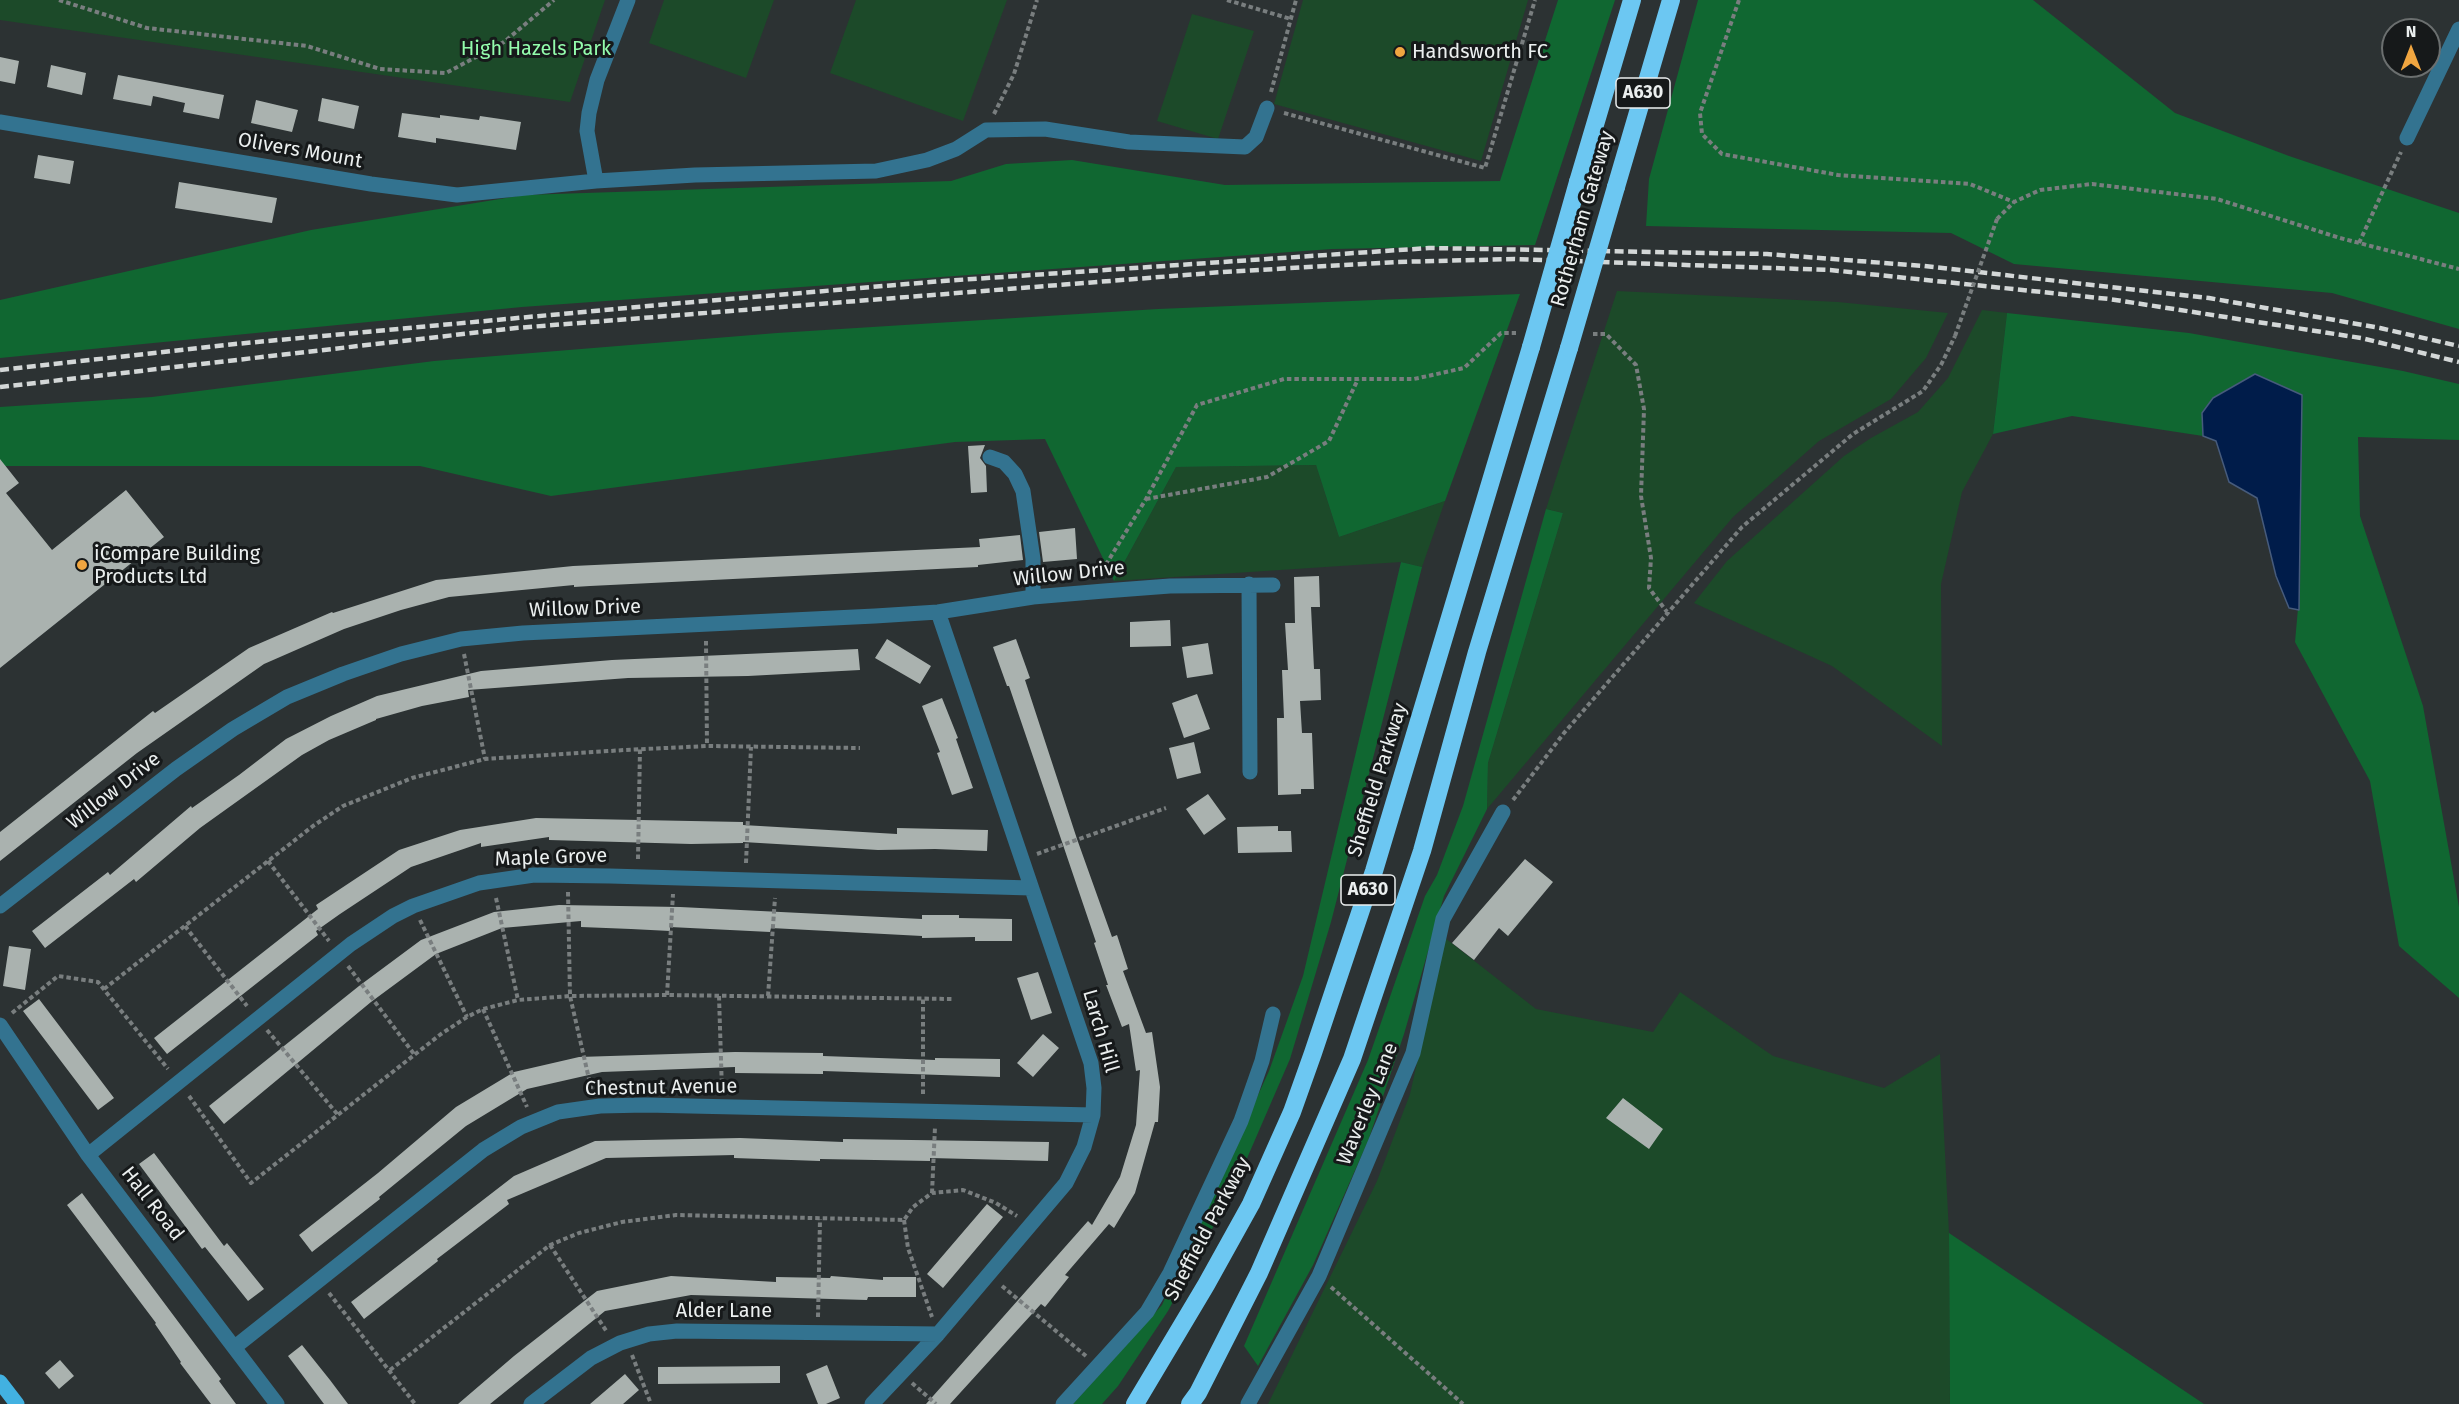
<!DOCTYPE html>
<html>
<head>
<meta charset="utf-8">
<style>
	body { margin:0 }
	#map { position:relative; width:2459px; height:1404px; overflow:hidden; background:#2c3233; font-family:"Fira Sans",sans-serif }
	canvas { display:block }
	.north { position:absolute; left:2381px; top:18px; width:60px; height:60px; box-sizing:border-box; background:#16191a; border:2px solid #6b6f6f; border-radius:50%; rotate:0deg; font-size:16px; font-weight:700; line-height:24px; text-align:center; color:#ebefef }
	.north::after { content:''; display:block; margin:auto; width:21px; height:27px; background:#f1a640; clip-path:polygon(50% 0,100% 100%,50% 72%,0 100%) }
</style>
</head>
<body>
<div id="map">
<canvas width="2459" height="1404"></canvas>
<div class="north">N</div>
</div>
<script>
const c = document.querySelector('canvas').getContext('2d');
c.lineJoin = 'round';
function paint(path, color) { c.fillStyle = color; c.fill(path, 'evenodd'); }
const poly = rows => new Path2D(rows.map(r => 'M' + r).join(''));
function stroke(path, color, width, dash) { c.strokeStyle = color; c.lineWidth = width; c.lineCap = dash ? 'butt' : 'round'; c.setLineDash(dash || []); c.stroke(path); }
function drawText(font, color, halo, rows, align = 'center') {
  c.font = font + ' "Fira Sans",sans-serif'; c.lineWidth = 6; c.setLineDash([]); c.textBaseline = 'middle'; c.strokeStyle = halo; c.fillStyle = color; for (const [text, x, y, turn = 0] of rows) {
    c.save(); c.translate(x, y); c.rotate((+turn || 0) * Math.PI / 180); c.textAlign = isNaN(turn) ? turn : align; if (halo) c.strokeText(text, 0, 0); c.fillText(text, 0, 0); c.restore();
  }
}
const green = poly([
	[0,0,605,0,570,102,0,20],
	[664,0,774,0,746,78,649,43],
	[856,0,1007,0,963,121,830,73],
	[1303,0,1528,0,1481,161,1274,104],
	[1192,14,1254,31,1218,139,1157,121],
	[1617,291,1838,302,1948,313,1926,358,1891,399,1819,441,1733,517,1487,809,1488,763,1563,513,1546,509],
	[1982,310,2007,313,1993,434,1962,492,1941,584,1942,746,1832,666,1694,603,1727,561,1844,456,1871,438,1918,412,1948,378],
	[1316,465,1339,537,1445,501,1422,567,1401,562,1114,581,1176,467],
	[1445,938,1536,1009,1653,1032,1680,992,1773,1056,1884,1088,1940,1054,1949,1233,1950,1404,1268,1404,1377,1181,1410,1094]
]);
const forest = poly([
	[1558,0,1615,0,1535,245,1332,249,522,307,0,358,0,300,311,230,524,195,951,181,1006,164,1072,160,1225,185,1500,181],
	[1698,0,2033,0,2175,113,2289,156,2459,213,2459,329,2332,293,2014,264,1951,233,1646,226,1649,179],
	[1520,294,1445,501,1339,537,1316,465,1176,467,1114,581,1045,439,955,442,551,496,420,466,0,466,0,407,152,397,434,361,777,333,1158,309],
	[2007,313,2189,333,2403,371,2459,384,2459,440,2358,437,2360,516,2423,706,2459,907,2459,998,2399,946,2370,781,2295,642,2300,586,2302,395,2255,374,2213,398,2202,413,2203,436,2072,416,1993,434],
	[1546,509,1563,513,1488,763,1487,809,1444,896,1404,1034,1368,1141,1313,1265,1258,1366,1244,1346,1368,1060,1425,896,1437,875,1463,806],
	[1401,562,1422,567,1331,922,1290,1059,1235,1186,1168,1311,1118,1386,1102,1404,1073,1404,1162,1305,1269,1071,1303,976],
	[1949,1233,2204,1404,1950,1404]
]);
const water = poly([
	[2255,374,2302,395,2299,610,2289,608,2276,576,2257,498,2229,482,2216,441,2203,436,2202,413,2213,398,2255,374]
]);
const building = poly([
	[0,57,19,61,15,84,0,81],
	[51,65,86,73,82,95,47,87],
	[118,75,224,95,219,119,183,112,185,103,153,96,151,106,113,99],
	[322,98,359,106,354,129,318,121],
	[256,100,298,110,292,132,251,123],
	[402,113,440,118,440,115,479,120,480,116,521,122,516,150,436,138,436,143,398,137],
	[38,155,74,161,70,184,34,178],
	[179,182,277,198,272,223,175,208],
	[985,445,980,458,986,466,987,492,971,493,968,446],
	[0,459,19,483,6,493,52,550,126,490,164,537,0,668],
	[1075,528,1077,559,1043,562,1039,532],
	[1020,535,1023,560,978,565,978,567,590,586,574,587,574,585,449,597,401,610,344,629,264,664,137,753,0,861,0,832,153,711,155,713,249,648,332,612,333,613,436,580,573,566,980,547,979,539],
	[1319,576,1320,607,1311,607,1314,669,1320,669,1321,700,1300,701,1302,733,1312,733,1314,789,1301,789,1301,794,1278,795,1277,718,1284,718,1282,670,1288,670,1285,623,1295,623,1294,577],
	[1170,620,1171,646,1130,647,1130,622],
	[887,639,931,666,920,684,875,658],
	[1016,639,1030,678,1025,680,1077,839,1112,937,1117,935,1128,969,1123,971,1146,1033,1152,1032,1160,1087,1158,1122,1155,1122,1135,1193,1114,1228,1109,1224,1065,1275,1069,1277,1045,1307,1041,1304,950,1404,926,1404,1088,1221,1092,1225,1120,1177,1136,1125,1140,1070,1136,1071,1129,1024,1122,1027,1106,985,1108,985,1094,943,1096,942,1009,686,1007,686,993,647],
	[1208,643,1213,674,1187,678,1182,647],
	[858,649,860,670,748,676,628,678,468,690,469,697,422,706,376,719,376,720,329,740,302,755,200,828,136,882,134,879,45,948,32,931,108,872,110,875,191,806,192,808,239,775,286,739,331,716,377,696,481,671,612,660],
	[1197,694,1210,729,1184,738,1172,703],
	[942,698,958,738,956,739,973,788,952,795,937,753,940,752,922,706],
	[1194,742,1201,773,1177,779,1169,748],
	[1208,794,1226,819,1204,835,1186,809],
	[536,818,743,822,743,825,897,834,897,828,988,830,987,851,935,849,878,850,743,842,743,843,691,844,549,840,549,837,481,847,481,843,411,867,340,914,316,931,318,935,167,1054,154,1038,318,909,316,905,399,850,460,830],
	[1278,826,1278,831,1291,831,1292,852,1238,853,1237,827],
	[1525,859,1553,882,1508,936,1499,928,1474,960,1452,943],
	[559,905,680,907,922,919,922,915,959,915,959,918,1012,919,1012,941,975,941,975,937,922,938,922,936,771,928,770,932,670,927,670,931,631,929,581,927,581,921,502,928,436,954,371,1002,224,1124,209,1106,359,986,421,940,494,912],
	[9,946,31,949,25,990,3,986],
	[1038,972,1052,1013,1031,1020,1017,978],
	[39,999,114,1098,98,1110,23,1011],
	[1043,1034,1059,1048,1033,1077,1017,1063],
	[735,1052,823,1053,823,1056,935,1060,935,1058,1000,1059,1000,1077,823,1071,823,1074,735,1073,735,1067,602,1072,527,1089,466,1126,379,1197,380,1199,312,1252,299,1235,378,1173,456,1107,514,1072,579,1057],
	[1623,1098,1663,1129,1649,1149,1606,1118],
	[740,1138,843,1142,843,1139,1049,1142,1048,1161,930,1158,930,1161,820,1159,820,1161,734,1158,734,1155,606,1158,507,1200,509,1204,437,1259,438,1261,364,1319,351,1302,514,1176,595,1141],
	[154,1153,224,1246,227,1243,264,1289,248,1301,205,1247,202,1249,139,1164],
	[82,1193,221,1379,219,1381,236,1404,211,1404,180,1363,181,1362,155,1324,156,1323,67,1205],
	[987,1204,1003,1217,943,1288,927,1274],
	[671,1276,776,1282,776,1277,830,1278,831,1276,883,1280,883,1277,916,1277,916,1297,868,1297,867,1300,691,1295,605,1311,490,1404,458,1404,514,1356,597,1291],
	[302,1345,330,1380,348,1404,324,1404,288,1356],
	[60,1360,74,1376,59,1389,45,1373],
	[827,1365,840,1398,826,1404,818,1404,806,1374],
	[780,1366,780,1383,658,1384,658,1367],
	[625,1374,639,1390,623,1404,590,1404]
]);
const path = poly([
	[59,0,147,28,307,46,380,69,446,73,504,42,554,0],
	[1227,0,1291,19],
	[1739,0,1700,113,1702,134,1722,154,1838,175,1970,184,2014,202],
	[1271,92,1296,0],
	[1284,113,1485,168,1535,0],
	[994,114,1014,74,1037,0],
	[1997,219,2014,202,2040,190,2092,184,2217,199,2340,238,2459,269],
	[2359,243,2401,152],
	[1593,334,1606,334,1636,365,1644,409,1641,496,1651,558,1649,588,1667,612],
	[1146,499,1267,477,1329,441,1358,379],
	[1102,571,1146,499,1197,405,1284,379,1414,379,1464,368,1501,333,1516,333],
	[706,641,707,746],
	[464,654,485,759],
	[1513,800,1564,733,1742,527,1853,434,1923,391,1941,365,1955,336],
	[1037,854,1166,808],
	[638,859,640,749],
	[268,861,329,941],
	[746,863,751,747],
	[568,892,570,996,592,1092],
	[496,898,518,1000],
	[420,920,467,1017],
	[185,926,247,1006],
	[348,966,414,1054],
	[104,989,313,826,343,806,412,778,485,759,625,750,707,746,860,748],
	[667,995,673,894],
	[719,996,722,1091],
	[768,996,775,898],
	[483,1009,527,1107],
	[12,1013,58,976,98,982,168,1069],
	[267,1030,338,1115],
	[923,1094,923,998],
	[189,1096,251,1183,441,1034,467,1017,483,1009,518,1000,570,996,667,995,952,999],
	[932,1193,935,1127],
	[904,1220,908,1248,932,1317],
	[550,1245,607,1332],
	[1002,1286,1086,1356],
	[1331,1287,1463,1404],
	[329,1293,415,1404],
	[818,1317,820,1219],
	[632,1355,651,1404],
	[390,1370,550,1245,579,1233,622,1222,676,1215,904,1220,913,1207,932,1193,963,1190,996,1203,1017,1216],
	[912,1383,936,1404]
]);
const minor = poly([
	[0,122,371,184,457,195,596,181,695,175,876,171,927,160,956,149,986,130,1045,129,1129,142,1245,147,1256,137,1267,108],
	[2407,138,2459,29],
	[596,181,587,131,589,113,597,80,628,0],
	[990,457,1004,462,1015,474,1023,491,1033,559,1033,597],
	[1249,584,1250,772],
	[0,906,176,769,233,729,287,697,343,674,401,654,461,639,523,633,875,616,938,612,1033,597,1104,591,1170,586,1273,585],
	[0,1025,88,1155,277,1404],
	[88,1155,351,944,393,916,413,906,479,883,534,875,610,876,1031,888],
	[236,1346,483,1150,521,1127,558,1112,600,1106,646,1105,1093,1115],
	[531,1404,591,1358,620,1343,649,1334,677,1331,938,1334],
	[872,1404,938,1334,1066,1183,1084,1147,1093,1115,1094,1088,1091,1063,938,612],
	[1063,1404,1147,1312,1170,1273,1241,1121,1262,1061,1273,1014],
	[1248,1404,1319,1276,1413,1053,1443,919,1503,812]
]);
const major = poly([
	[0,1382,17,1404]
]);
const highway = poly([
	[1578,182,1632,0],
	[1616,187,1671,0],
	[1135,1404,1206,1285,1251,1204,1292,1112,1313,1053,1374,871,1531,347],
	[1190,1404,1198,1393,1259,1273,1352,1059,1422,851,1477,652,1569,348]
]);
const rail = poly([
	[0,370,235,344,670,304,943,281,1429,248,1767,254,1924,266,2209,298,2380,328,2459,346],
	[0,387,516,328,1223,272,1396,262,1515,259,1830,270,2109,299,2361,338,2459,362]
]);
const pathBridge = poly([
	[1955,336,1997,219]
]);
const highwayBridge = poly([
	[1531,347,1578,182],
	[1569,348,1616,187]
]);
const markers = [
	[1400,52,6,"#f1a640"],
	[82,565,6,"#f1a640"]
];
const shields = [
	[1643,93,54],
	[1368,890,54]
];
const shieldNames = [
	["A630",1643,93],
	["A630",1368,890]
];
const parkNames = [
	["High Hazels Park",536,49]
];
const poiNames = [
	["Handsworth FC",1412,52],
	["iCompare Building",94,554],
	["Products Ltd",94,577]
];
const streetNames = [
	["Olivers Mount",300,151,10],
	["Rotherham Gateway",1583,219,-74],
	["Willow Drive",1069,574,-6],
	["Willow Drive",585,609,-2],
	["Sheffield Parkway",1378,780,-73],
	["Willow Drive",114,791,-38],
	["Maple Grove",551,858,-2],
	["Larch Hill",1100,1031,74],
	["Chestnut Avenue",661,1088,-1],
	["Waverley Lane",1368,1104,-68],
	["Hall Road",152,1204,52],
	["Sheffield Parkway",1208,1229,-62],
	["Alder Lane",724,1311]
];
paint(green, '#1c4a29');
paint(forest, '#106731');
paint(water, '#001c4a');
stroke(water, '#465b7c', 1.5);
paint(building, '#aab2af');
stroke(path, '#797e7f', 4, [4.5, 3]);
stroke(minor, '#337390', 15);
stroke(major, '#42b1e1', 15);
stroke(highway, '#6cc7f2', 18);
stroke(rail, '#d3d7d7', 4.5, [9, 4.5]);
stroke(pathBridge, '#797e7f', 4, [4.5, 3]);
stroke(highwayBridge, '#6cc7f2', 18);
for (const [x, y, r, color] of markers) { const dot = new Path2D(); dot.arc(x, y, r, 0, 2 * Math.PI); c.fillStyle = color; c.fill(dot); stroke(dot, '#16191a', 2); }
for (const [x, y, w] of shields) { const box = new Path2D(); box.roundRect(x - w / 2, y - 15, w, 30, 4.5); c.fillStyle = '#16191a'; c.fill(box); stroke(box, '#ebefef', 1.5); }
drawText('bold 18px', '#ebefef', null, shieldNames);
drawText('20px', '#93fcac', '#16191a', parkNames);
drawText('20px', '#ebefef', '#16191a', poiNames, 'left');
drawText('20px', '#ebefef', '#16191a', streetNames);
</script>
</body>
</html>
